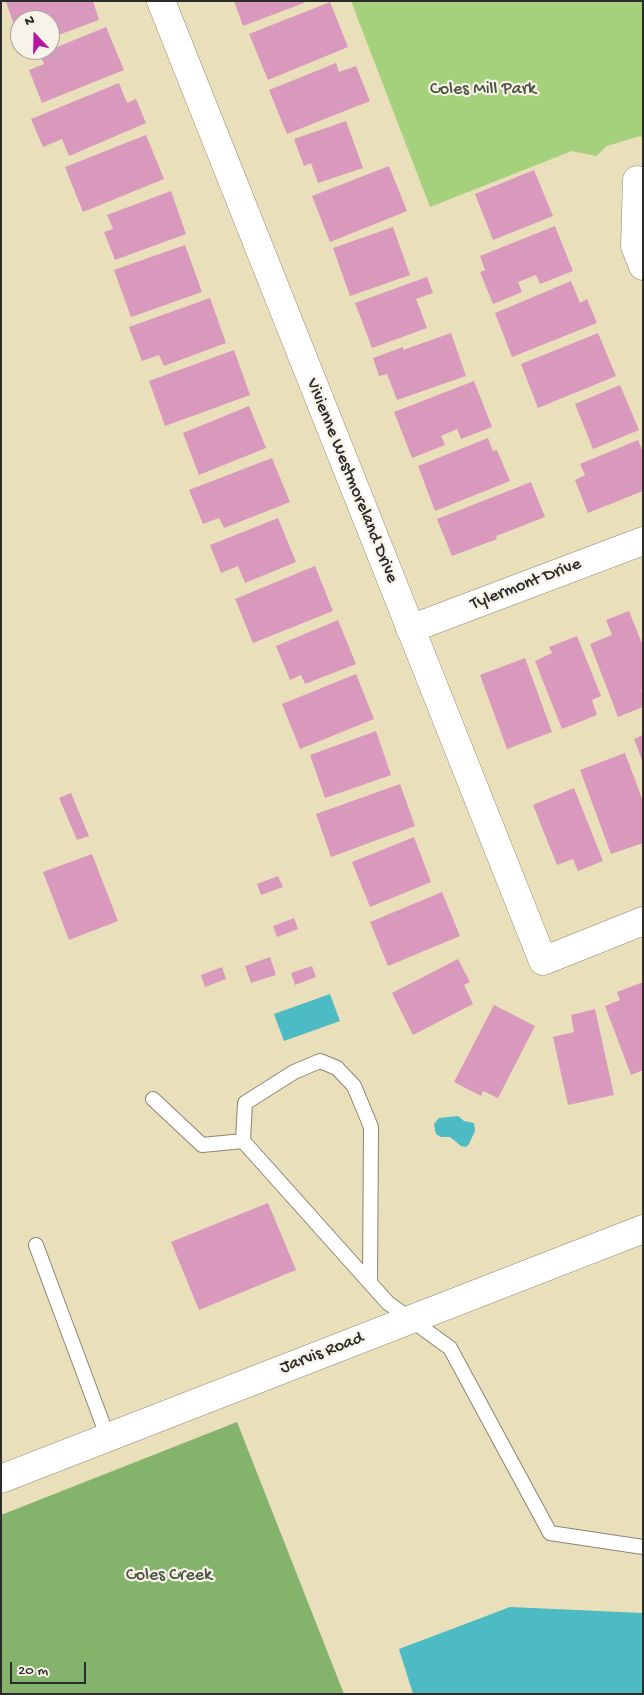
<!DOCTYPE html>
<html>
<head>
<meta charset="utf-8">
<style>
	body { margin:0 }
	#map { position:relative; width:644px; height:1695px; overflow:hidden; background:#eadfbb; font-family:"Gochi Hand",sans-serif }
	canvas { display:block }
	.frame { position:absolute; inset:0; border:2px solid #2b2b2b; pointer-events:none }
	.north { position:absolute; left:10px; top:10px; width:50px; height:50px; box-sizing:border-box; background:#f7f3e8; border:1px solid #a5a39c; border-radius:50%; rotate:339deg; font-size:14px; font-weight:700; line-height:20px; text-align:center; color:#2b2b2b }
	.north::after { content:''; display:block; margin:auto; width:18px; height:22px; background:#b5179e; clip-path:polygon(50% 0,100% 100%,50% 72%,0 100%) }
	.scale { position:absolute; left:10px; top:1662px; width:76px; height:22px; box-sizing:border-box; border:2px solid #2b2b2b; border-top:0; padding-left:6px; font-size:15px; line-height:18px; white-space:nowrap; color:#2b2b2b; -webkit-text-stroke:4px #f7f3e8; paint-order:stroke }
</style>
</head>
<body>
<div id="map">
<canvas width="644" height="1695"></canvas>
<div class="frame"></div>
<div class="north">N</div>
<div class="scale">20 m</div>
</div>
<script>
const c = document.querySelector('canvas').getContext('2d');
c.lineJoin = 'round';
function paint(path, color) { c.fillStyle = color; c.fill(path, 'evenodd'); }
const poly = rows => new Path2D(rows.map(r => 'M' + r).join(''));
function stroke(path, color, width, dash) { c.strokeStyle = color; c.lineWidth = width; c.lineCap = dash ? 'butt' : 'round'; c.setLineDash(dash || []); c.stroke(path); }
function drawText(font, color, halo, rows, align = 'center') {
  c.font = font + ' "Gochi Hand",sans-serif'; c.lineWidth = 4.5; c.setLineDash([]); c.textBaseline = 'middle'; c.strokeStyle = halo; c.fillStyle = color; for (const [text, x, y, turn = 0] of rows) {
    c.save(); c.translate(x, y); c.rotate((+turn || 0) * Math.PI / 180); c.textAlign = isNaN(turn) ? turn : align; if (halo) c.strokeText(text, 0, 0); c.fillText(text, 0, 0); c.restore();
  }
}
const green = poly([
	[351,1,643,1,643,138,640,136,607,146,596,156,572,151,430,207]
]);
const forest = poly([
	[237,1422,344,1694,1,1694,1,1515]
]);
const water = poly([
	[330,994,340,1021,284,1041,274,1014],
	[458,1116,464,1121,474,1123,475,1131,469,1144,466,1147,461,1146,450,1137,441,1137,436,1134,435,1130,434,1124,439,1118],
	[510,1607,643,1613,643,1694,413,1694,399,1649]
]);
const building = poly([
	[93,1,99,20,50,38,50,20,20,20,20,28,16,30,6,2],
	[234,1,303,1,304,3,243,26],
	[330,2,348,47,268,80,249,34],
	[106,27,124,70,42,103,29,70,44,64,40,54],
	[336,63,339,72,356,66,370,101,287,134,269,90],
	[119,83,127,103,136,99,146,123,69,156,62,139,43,147,31,119],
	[346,121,363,168,318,183,311,163,304,166,294,139],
	[146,135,164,179,83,212,65,167],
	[389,166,407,211,330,242,312,196],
	[534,170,553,216,493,240,475,194],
	[171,191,186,234,115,260,104,232,113,229,107,215],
	[555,226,573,271,540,284,536,275,518,282,522,292,493,304,480,272,485,270,480,256],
	[393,227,410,275,350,296,333,248],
	[185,245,202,292,131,317,114,270],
	[427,277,433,293,416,299,427,328,372,348,355,303],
	[571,281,580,303,587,299,597,323,512,357,495,313],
	[210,298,226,343,164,366,159,355,142,361,129,327],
	[451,333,466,376,397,400,387,374,379,376,373,358,403,347,403,350],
	[598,333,616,376,538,408,521,364],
	[234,350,250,395,165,426,149,381],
	[474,381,492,427,461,439,457,429,441,436,445,445,412,458,394,412],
	[620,385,639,430,593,449,575,404],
	[249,406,266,448,199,475,183,433],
	[488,438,493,451,497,450,510,481,435,511,418,466],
	[638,440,643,452,643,491,588,513,575,480,585,475,580,464],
	[272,458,290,502,224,528,219,518,203,524,189,490],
	[531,482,545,517,496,536,497,539,452,556,437,519],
	[278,518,296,562,245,583,238,566,221,573,210,545],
	[315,566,333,611,253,643,235,599],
	[629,611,643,646,643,689,641,690,643,695,643,707,618,717,590,644,612,635,606,620],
	[338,620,356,664,305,684,301,675,290,680,276,646],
	[577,636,601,696,592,700,597,715,562,729,535,661,552,653,549,647],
	[525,658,552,732,507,749,480,675],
	[356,674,374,719,300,749,282,704],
	[376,731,391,775,325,798,310,755],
	[643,735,643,763,634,739],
	[625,753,643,801,643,843,611,854,580,770],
	[400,784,415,826,331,857,316,814],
	[574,788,603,861,578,871,573,859,557,865,533,805],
	[71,793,89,836,77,840,59,798],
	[414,837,431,882,370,907,352,862],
	[92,854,118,921,69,940,43,872],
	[278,876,283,887,261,895,257,884],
	[442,892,460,936,388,966,370,922],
	[294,918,298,929,277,937,273,926],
	[270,957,276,975,251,983,245,966],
	[458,959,470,982,464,985,473,1004,413,1035,392,993],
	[312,966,316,977,295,985,291,973],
	[222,967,226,979,205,987,201,975],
	[643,982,643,1070,631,1075,605,1006,620,1000,617,992],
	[494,1005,535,1026,498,1098,483,1091,481,1096,454,1082],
	[595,1009,614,1095,568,1105,553,1037,574,1032,571,1015],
	[268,1203,296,1270,199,1310,171,1242]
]);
const service = poly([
	[153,1099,202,1145,243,1141],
	[36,1245,108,1438],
	[370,1283,371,1127,354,1086,337,1068,320,1061,294,1072,245,1103,243,1141,370,1283,388,1303,450,1348,550,1533,643,1547]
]);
const minor = poly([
	[161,1,543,961,643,921],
	[637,180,635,246,643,266],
	[410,629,643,541]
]);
const tertiary = poly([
	[1,1479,643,1229]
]);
const parkNames = [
	["Coles Mill Park",483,90],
	["Coles Creek",169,1576]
];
const streetNames = [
	["Vivienne Westmoreland Drive",351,481,68],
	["Tylermont Drive",526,585,-21],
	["Jarvis Road",322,1354,-21]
];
paint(green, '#a5d17d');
paint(forest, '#84b36c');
paint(water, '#4cbbc3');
paint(building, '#d999bd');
stroke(service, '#8a8573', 16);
stroke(minor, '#8a8573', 29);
stroke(tertiary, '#8a8573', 29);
stroke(service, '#fff', 14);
stroke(minor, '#fff', 28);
stroke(tertiary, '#fff', 28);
drawText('18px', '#4a5440', '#f7f3e8', parkNames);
drawText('18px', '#2b2b2b', '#f7f3e8', streetNames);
</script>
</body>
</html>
